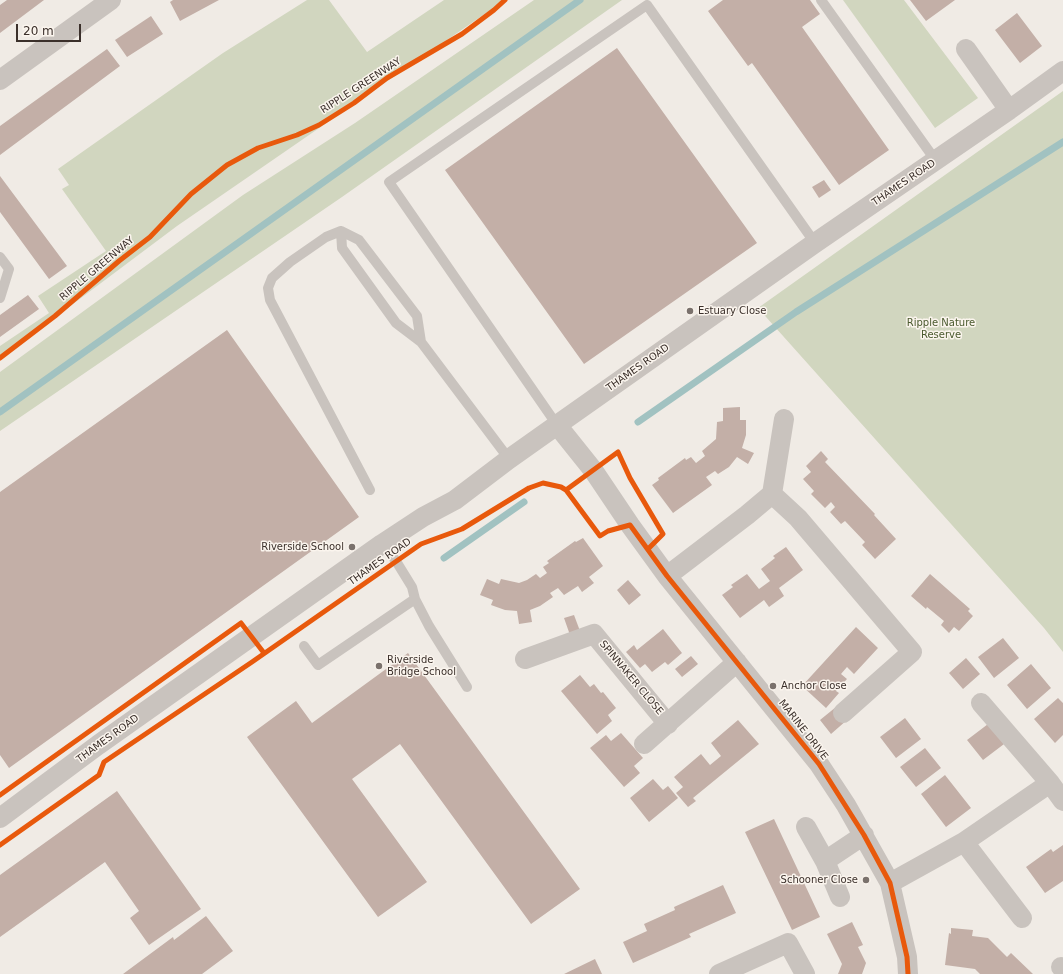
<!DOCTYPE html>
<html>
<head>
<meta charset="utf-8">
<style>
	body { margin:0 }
	#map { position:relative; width:1063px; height:974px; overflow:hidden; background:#f0ebe5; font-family:"DejaVu Sans",sans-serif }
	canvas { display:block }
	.scale { position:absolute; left:16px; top:24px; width:65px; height:18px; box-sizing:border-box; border:2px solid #3b302b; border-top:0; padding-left:5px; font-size:12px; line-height:14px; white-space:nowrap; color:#3b302b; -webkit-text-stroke:3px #fbf5ee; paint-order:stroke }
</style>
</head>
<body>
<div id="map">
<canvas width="1063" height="974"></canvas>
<div class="scale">20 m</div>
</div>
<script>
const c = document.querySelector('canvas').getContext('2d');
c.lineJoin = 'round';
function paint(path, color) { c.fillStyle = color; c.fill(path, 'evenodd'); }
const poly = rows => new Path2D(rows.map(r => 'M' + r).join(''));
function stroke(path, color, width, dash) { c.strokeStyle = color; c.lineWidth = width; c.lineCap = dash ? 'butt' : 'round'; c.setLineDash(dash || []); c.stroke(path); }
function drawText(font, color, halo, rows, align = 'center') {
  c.font = font + ' "DejaVu Sans",sans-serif'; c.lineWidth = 3; c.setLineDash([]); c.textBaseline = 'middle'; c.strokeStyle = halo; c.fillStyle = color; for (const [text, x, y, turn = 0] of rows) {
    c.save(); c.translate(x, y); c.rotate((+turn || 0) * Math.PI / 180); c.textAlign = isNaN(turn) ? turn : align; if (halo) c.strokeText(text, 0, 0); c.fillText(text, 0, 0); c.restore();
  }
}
const green = poly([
	[307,0,329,0,367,52,444,0,505,0,177,226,69,307,0,356,0,346,49,313,38,296,106,251,62,189,69,185,58,169,223,53],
	[534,0,622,0,342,197,0,431,0,372,243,195,355,123],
	[843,0,904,0,978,98,935,128],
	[1063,91,1063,652,1044,628,758,308]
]);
const stream = poly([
	[0,412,580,0],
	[638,422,796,312,1063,142],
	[444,558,524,502]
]);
const building = poly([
	[7,0,44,0,0,33,0,5],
	[173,0,219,0,180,21,170,2],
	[723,0,810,0,820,14,802,27,889,150,839,185,752,63,748,66,708,11],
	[910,0,955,0,926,21],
	[1017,13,1042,46,1020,63,995,30],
	[151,16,163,34,127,57,115,40],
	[617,48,757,243,584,364,445,170],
	[107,49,120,66,0,155,0,126],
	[0,176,67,266,49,279,0,212],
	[824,180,831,190,819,198,812,187],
	[28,295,39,309,0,337,0,315],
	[227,330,359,517,9,768,0,755,0,492],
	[740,407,740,420,746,420,746,435,742,448,754,453,748,464,737,457,729,467,718,474,715,471,706,477,712,485,673,513,652,485,659,480,658,478,685,458,686,460,691,457,696,463,705,456,702,451,716,439,717,422,723,421,723,408],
	[821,451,828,459,825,462,875,514,874,515,896,539,875,559,862,545,865,542,845,521,841,524,830,512,835,507,831,502,825,508,811,494,814,491,803,479,811,472,806,466],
	[583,538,603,566,589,577,594,583,582,592,578,586,564,595,558,588,550,593,553,597,540,606,530,610,532,622,519,624,517,611,505,610,491,605,493,600,480,595,487,579,499,584,501,579,519,583,527,580,536,574,540,578,547,573,543,567,549,563,547,561,575,541,576,542],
	[786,547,803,570,779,588,784,596,769,607,764,600,740,618,722,595,733,587,731,585,747,574,759,589,770,581,761,569,775,558,773,556],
	[930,574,970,609,968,611,973,616,959,631,954,627,949,633,941,625,944,621,927,607,926,609,911,596],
	[628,580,641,595,629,605,617,590],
	[574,615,580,631,570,635,564,618],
	[856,627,878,648,854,674,847,667,841,674,847,679,836,691,839,693,826,708,802,686],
	[663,629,682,653,668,665,665,662,652,672,645,664,640,668,626,652,634,645,637,650],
	[1003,638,1019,658,994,678,978,657],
	[408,653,580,889,531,924,400,744,352,779,427,882,378,917,247,737,296,701,312,723],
	[691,656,698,664,682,677,675,669],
	[966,658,980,674,963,689,949,673],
	[1031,664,1051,688,1027,709,1007,685],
	[580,675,590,687,594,684,601,693,603,692,616,708,608,715,612,721,597,734,561,691],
	[1058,698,1063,703,1063,735,1055,743,1034,719],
	[836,707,847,720,831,734,820,720],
	[905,718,921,739,896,758,880,737],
	[738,720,759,744,693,798,696,801,688,807,676,793,683,787,674,777,701,754,710,765,721,756,711,743],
	[992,721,1008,741,983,760,967,740],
	[621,733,643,758,634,766,640,773,624,787,590,748,606,735,611,741],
	[925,748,941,768,916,787,900,767],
	[945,775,971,808,946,827,921,794],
	[653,779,663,790,668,786,678,798,649,822,630,798],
	[117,791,201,909,149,945,130,918,139,911,105,862,0,937,0,875],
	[774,819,820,917,792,930,745,832],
	[1063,845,1063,881,1045,893,1026,867,1051,849,1053,852],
	[723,885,736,913,689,934,691,937,633,963,623,942,647,931,644,924,675,910,674,907],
	[206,916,233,951,202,974,123,974,173,937,174,940],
	[852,922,863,945,858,947,866,963,862,974,838,974,842,964,827,934],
	[951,928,973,930,972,936,988,938,1007,957,1011,953,1033,974,980,974,975,969,945,965,949,933,951,934],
	[595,959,602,974,564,974]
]);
const service = poly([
	[821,0,936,161],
	[341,231,326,237,290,262,272,278,268,288,270,300,370,490],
	[0,257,9,269,0,298],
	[421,342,417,316,359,240,341,231,342,248,396,323,421,342,509,459],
	[557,425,389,182,647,5,815,243],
	[382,544,396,561,412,587,415,599,429,626,467,687],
	[304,646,318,665,415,599]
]);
const minor = poly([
	[966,49,1009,110],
	[0,80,111,0],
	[557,425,593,470,630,525,667,576,819,764,846,805,890,883,907,957,908,974],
	[772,494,798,518,912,652,843,713],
	[667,576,747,515,772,494,784,419],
	[525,659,594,634,668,724],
	[981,703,1050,783,1063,801],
	[644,744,737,662],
	[0,818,98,745,382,544,423,517,455,500,509,459,557,425,815,243,1009,110,1063,71],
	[806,827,825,861,840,897],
	[964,842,1022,918],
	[825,861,864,835],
	[890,883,964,842,1050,783],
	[1061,967,1063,969],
	[719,974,788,943,805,974]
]);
const cycleway = poly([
	[0,358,55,316,119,261,150,237,191,194,227,165,258,148,297,135,319,125,354,103,387,78,462,34,494,10,505,0],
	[566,490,618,452,630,478,663,534,648,549],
	[0,795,241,623,264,653],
	[0,845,99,775,104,762,252,662,421,544,462,529,529,488,543,483,561,487,566,490,600,536,608,531,630,525,667,576,819,764,864,835,890,883,907,957,908,974]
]);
const markers = [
	[690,311,4,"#7a716c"],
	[352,547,4,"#7a716c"],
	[379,666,4,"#7a716c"],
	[773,686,4,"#7a716c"],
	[866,880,4,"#7a716c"]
];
const streetNames = [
	["RIPPLE GREENWAY",361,86,-33],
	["THAMES ROAD",904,183,-34],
	["RIPPLE GREENWAY",97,269,-40],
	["THAMES ROAD",638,368,-35],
	["THAMES ROAD",380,562,-35],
	["SPINNAKER CLOSE",631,678,50],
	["MARINE DRIVE",803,730,52],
	["THAMES ROAD",108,739,-36]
];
const poiNames = [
	["Estuary Close",698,311],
	["Riverside School",344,547,"right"],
	["Riverside",387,660],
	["Bridge School",387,672],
	["Anchor Close",781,686],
	["Schooner Close",858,880,"right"]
];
const parkNames = [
	["Ripple Nature",941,323],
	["Reserve",941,335]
];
paint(green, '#d1d6bf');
stroke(stream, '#a1c2c1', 7);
paint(building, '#c3afa7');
stroke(service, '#c9c3be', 10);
stroke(minor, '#c9c3be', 20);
stroke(cycleway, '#e8590c', 5);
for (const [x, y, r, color] of markers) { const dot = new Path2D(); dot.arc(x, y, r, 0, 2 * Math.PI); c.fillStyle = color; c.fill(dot); stroke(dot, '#fbf5ee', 1.5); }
drawText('10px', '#3b302b', '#fbf5ee', streetNames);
drawText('10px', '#3b302b', '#fbf5ee', poiNames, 'left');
drawText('10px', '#4a5a2e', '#fbf5ee', parkNames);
</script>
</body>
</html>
